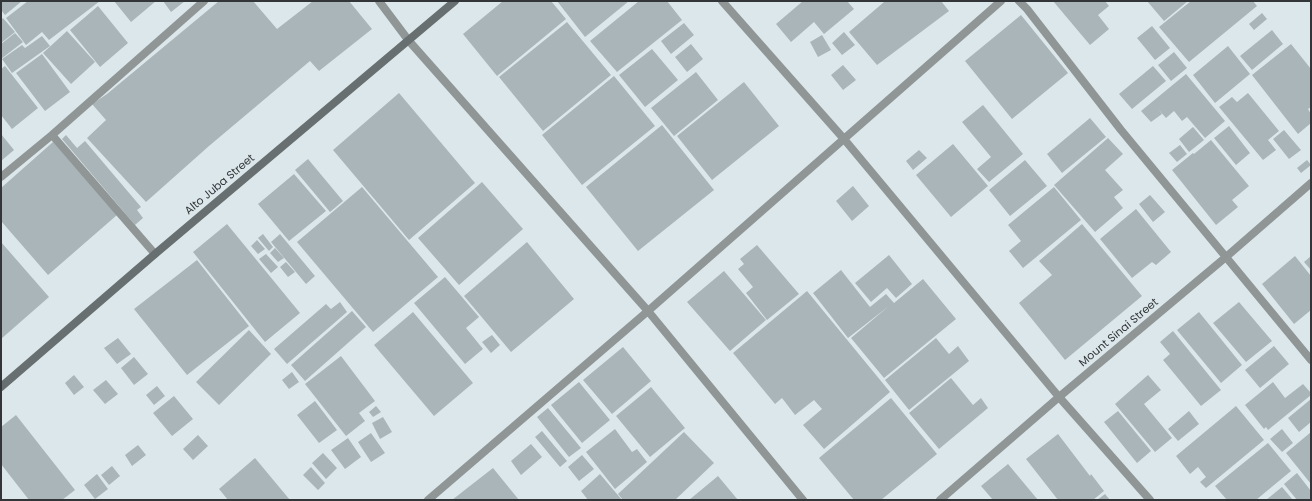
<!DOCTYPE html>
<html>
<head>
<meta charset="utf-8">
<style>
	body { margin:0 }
	#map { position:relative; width:1312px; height:501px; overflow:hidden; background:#dce7eb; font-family:Poppins,sans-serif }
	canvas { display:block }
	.frame { position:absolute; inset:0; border:2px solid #323638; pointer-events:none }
</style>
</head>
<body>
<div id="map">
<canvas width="1312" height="501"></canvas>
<div class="frame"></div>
</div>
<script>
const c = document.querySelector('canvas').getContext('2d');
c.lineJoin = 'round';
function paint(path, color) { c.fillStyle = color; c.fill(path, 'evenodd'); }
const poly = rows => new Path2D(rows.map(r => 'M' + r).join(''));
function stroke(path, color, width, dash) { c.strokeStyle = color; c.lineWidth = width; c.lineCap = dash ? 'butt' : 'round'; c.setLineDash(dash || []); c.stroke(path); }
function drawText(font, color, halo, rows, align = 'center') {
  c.font = font + ' Poppins,sans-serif'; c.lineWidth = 3.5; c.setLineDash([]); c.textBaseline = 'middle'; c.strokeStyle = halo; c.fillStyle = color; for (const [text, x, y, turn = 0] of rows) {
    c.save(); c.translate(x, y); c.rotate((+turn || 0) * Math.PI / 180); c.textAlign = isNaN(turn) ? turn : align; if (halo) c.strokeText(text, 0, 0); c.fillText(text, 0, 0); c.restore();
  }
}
const building = poly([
	[1,1,22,1,5,15,1,10],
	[28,1,100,1,49,40,42,32,26,45,6,18],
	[114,1,156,1,131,22],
	[163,1,185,1,171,12],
	[219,1,253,1,277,29,313,1,349,1,372,29,319,71,310,61,209,146,146,202,87,138,106,120,92,104,107,94],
	[503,1,551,1,566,19,497,76,463,34],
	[557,1,629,1,585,37],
	[639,1,667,1,682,20,617,72,590,41],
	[803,1,847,1,854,9,824,34,814,22,791,42,776,24],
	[883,1,941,1,949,11,877,65,849,32,884,2],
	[1053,1,1105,1,1109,6,1098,15,1109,29,1090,45],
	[1147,1,1188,1,1164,21],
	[1191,1,1253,1,1257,6,1189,62,1159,27],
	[98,6,128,43,100,67,70,30],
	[1262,13,1267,19,1254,30,1249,24],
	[1021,15,1068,73,1012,119,965,61],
	[3,18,15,32,1,43,1,20],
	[567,22,611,75,543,131,499,77],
	[684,23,694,35,671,54,661,41],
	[1152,26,1170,48,1155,60,1137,38],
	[1272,30,1283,44,1252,70,1240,56],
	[67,31,95,62,71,84,43,53],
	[844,32,855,45,842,55,832,43],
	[15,33,23,42,1,59,1,44],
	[822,35,831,50,818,57,810,42],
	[42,36,50,46,12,73,2,59,22,45,25,48],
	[691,44,703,59,687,72,675,57],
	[1291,44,1311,69,1311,107,1308,109,1311,114,1311,123,1298,134,1252,75],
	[1228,46,1250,74,1215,103,1193,75],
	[652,49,678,80,645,107,619,75],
	[1174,52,1187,68,1171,81,1158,65],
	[42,54,70,92,45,111,16,73],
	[843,65,856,80,843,90,831,75],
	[5,66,38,108,12,129,1,115,1,69],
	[1153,66,1166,81,1132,109,1119,94],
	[696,72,718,100,674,136,651,108],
	[1186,74,1225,121,1205,138,1187,117,1182,121,1174,111,1166,118,1158,109,1162,114,1151,122,1141,111],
	[614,76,655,126,582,185,542,135],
	[744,82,779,126,712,180,677,136],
	[399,93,475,183,409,240,333,150],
	[1248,93,1279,131,1268,140,1276,150,1263,160,1219,107,1232,97,1237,102],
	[983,105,1023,154,989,182,977,169,991,157,962,122],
	[1090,118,1106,137,1062,173,1047,154],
	[662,125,714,190,638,251,586,187],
	[1229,126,1250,153,1236,165,1214,138],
	[1193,127,1204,140,1189,152,1179,139],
	[1284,130,1301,150,1289,159,1273,139],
	[1,134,14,150,1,161],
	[66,135,77,148,85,141,141,207,137,210,143,218,135,225,62,139],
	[1108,138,1123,154,1105,170,1123,190,1114,197,1123,208,1095,232,1054,185],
	[1211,140,1249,186,1232,200,1238,207,1216,225,1172,170,1193,153,1194,154],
	[53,142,117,215,48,275,1,221,1,188],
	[953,144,988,186,951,217,916,175],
	[1180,145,1187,154,1177,162,1169,153],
	[919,150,927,158,913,170,906,161],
	[308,159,343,201,330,212,295,170],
	[1025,160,1047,186,1010,216,989,190],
	[1307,160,1311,165,1301,173,1297,168],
	[294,174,326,211,289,241,258,204],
	[482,182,523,229,459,285,418,238],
	[853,186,869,206,852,221,836,201],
	[362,187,438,277,373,332,297,242],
	[1054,187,1081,220,1023,268,1009,251,1021,241,1008,225],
	[1150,195,1165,212,1153,222,1139,204],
	[1136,209,1171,252,1156,265,1152,262,1132,278,1100,239],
	[227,224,300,313,265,342,193,252],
	[1082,224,1142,296,1065,360,1019,303,1052,275,1039,261],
	[263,234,273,247,269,251,258,238],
	[280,234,315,276,306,284,271,242],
	[257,240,265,249,258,254,251,246],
	[1,242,49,297,1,339],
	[527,242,574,299,511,352,464,296],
	[757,245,799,294,767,320,746,293,753,287,738,269,744,264,740,259],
	[275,248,284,258,278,262,270,253],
	[266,254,278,267,271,273,259,259],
	[889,255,912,284,896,298,887,288,871,302,855,283],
	[1295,256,1311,276,1311,310,1294,324,1262,284],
	[1311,256,1311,270,1304,262],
	[197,260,249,326,187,375,134,309],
	[286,262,295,272,288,277,280,267],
	[841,270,870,307,886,294,894,303,923,279,956,319,884,378,851,338,889,306,848,338,813,293],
	[724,271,766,320,730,351,687,302],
	[445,277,479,317,466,328,483,349,465,364,414,303],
	[807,291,890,392,824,449,803,425,822,409,814,400,795,415,782,398,775,404,733,353],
	[340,302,347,312,287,364,274,349,326,304,331,309],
	[1239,302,1272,341,1246,362,1213,323],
	[352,311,366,327,305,381,291,365],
	[413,312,473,383,434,416,374,345],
	[1199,312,1242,365,1221,383,1177,330],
	[249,330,271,354,219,405,196,382],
	[1173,331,1221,390,1201,406,1163,360,1170,354,1160,342],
	[492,335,500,345,491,353,482,342],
	[118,338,131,354,117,364,104,348],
	[936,338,949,354,958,346,969,361,909,410,885,380],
	[1274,346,1289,364,1260,388,1245,370],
	[623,347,651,381,612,414,583,380],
	[341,356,375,401,359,413,365,421,346,436,305,384],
	[134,357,148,374,134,385,121,368],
	[292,372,299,382,289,389,282,380],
	[74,375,84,387,74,395,65,383],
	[1148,375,1161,390,1144,404,1172,438,1155,452,1115,404],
	[951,378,973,405,981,398,988,408,939,449,909,413],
	[106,380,118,394,105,404,93,390],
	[579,382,610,420,582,443,551,405],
	[1273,382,1285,398,1303,384,1311,393,1311,395,1268,430,1266,427,1264,429,1245,405],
	[157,386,165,396,154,405,146,395],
	[651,387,685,428,650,457,616,416],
	[174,396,193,419,172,436,153,413],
	[891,398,937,454,881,500,854,500,819,458],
	[1311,399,1311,422,1299,432,1288,418],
	[315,401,337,430,319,443,297,415],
	[376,406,381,412,373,417,369,412],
	[1236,406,1264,440,1206,488,1200,482,1206,477,1198,467,1190,474,1176,456],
	[548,408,581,448,569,457,537,417],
	[1118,411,1151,451,1137,463,1104,422],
	[1189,411,1199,424,1178,441,1168,429],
	[16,415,75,490,62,500,29,500,1,464,1,427],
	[383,417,392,432,380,439,372,423],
	[615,429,632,452,637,449,647,462,615,489,586,452],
	[1282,429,1293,443,1282,452,1270,439],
	[542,431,567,461,560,467,535,437],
	[684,432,714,463,675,500,623,500,618,494],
	[1311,432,1311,484,1286,453],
	[371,433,385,453,371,462,358,442],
	[1058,434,1090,476,1091,474,1104,491,1093,500,1058,500,1026,459],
	[198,435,208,446,193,460,183,449],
	[348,438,361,457,345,469,331,450],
	[1268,443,1291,471,1256,500,1227,500,1215,486],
	[531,444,542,457,521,475,511,461],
	[138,445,146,455,132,466,125,455],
	[323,453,337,468,326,479,312,463],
	[582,455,594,469,579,481,568,467],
	[255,458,290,500,228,500,219,489],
	[1008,464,1038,500,993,500,981,486],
	[112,466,120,476,109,485,101,475],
	[311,467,325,483,318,490,303,475],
	[493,468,519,500,452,500],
	[1297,473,1311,491,1311,500,1297,500,1284,484],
	[97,474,108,489,95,499,84,485],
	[600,474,622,500,588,500,581,491],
	[718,476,738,500,689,500],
	[1282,487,1293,500,1266,500],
	[1105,494,1110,500,1097,500]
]);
const street = poly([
	[379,1,409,41,648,311,803,500],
	[722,1,844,139,1059,397,1150,500],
	[1019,1,1027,9,1121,130,1311,360],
	[52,135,155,254],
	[1,177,52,135,204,1],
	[428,500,648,311,1001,1],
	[940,500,1059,397,1226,257,1311,183]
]);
const secondary = poly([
	[1,387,155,254,455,1]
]);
const streetNames = [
	["Alto Juba Street",220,185,-40],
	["Mount Sinai Street",1119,333,-40]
];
paint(building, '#aab5b9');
stroke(street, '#909596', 8);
stroke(secondary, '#686f71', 8);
drawText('11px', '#323638', '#dce7eb', streetNames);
</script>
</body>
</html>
